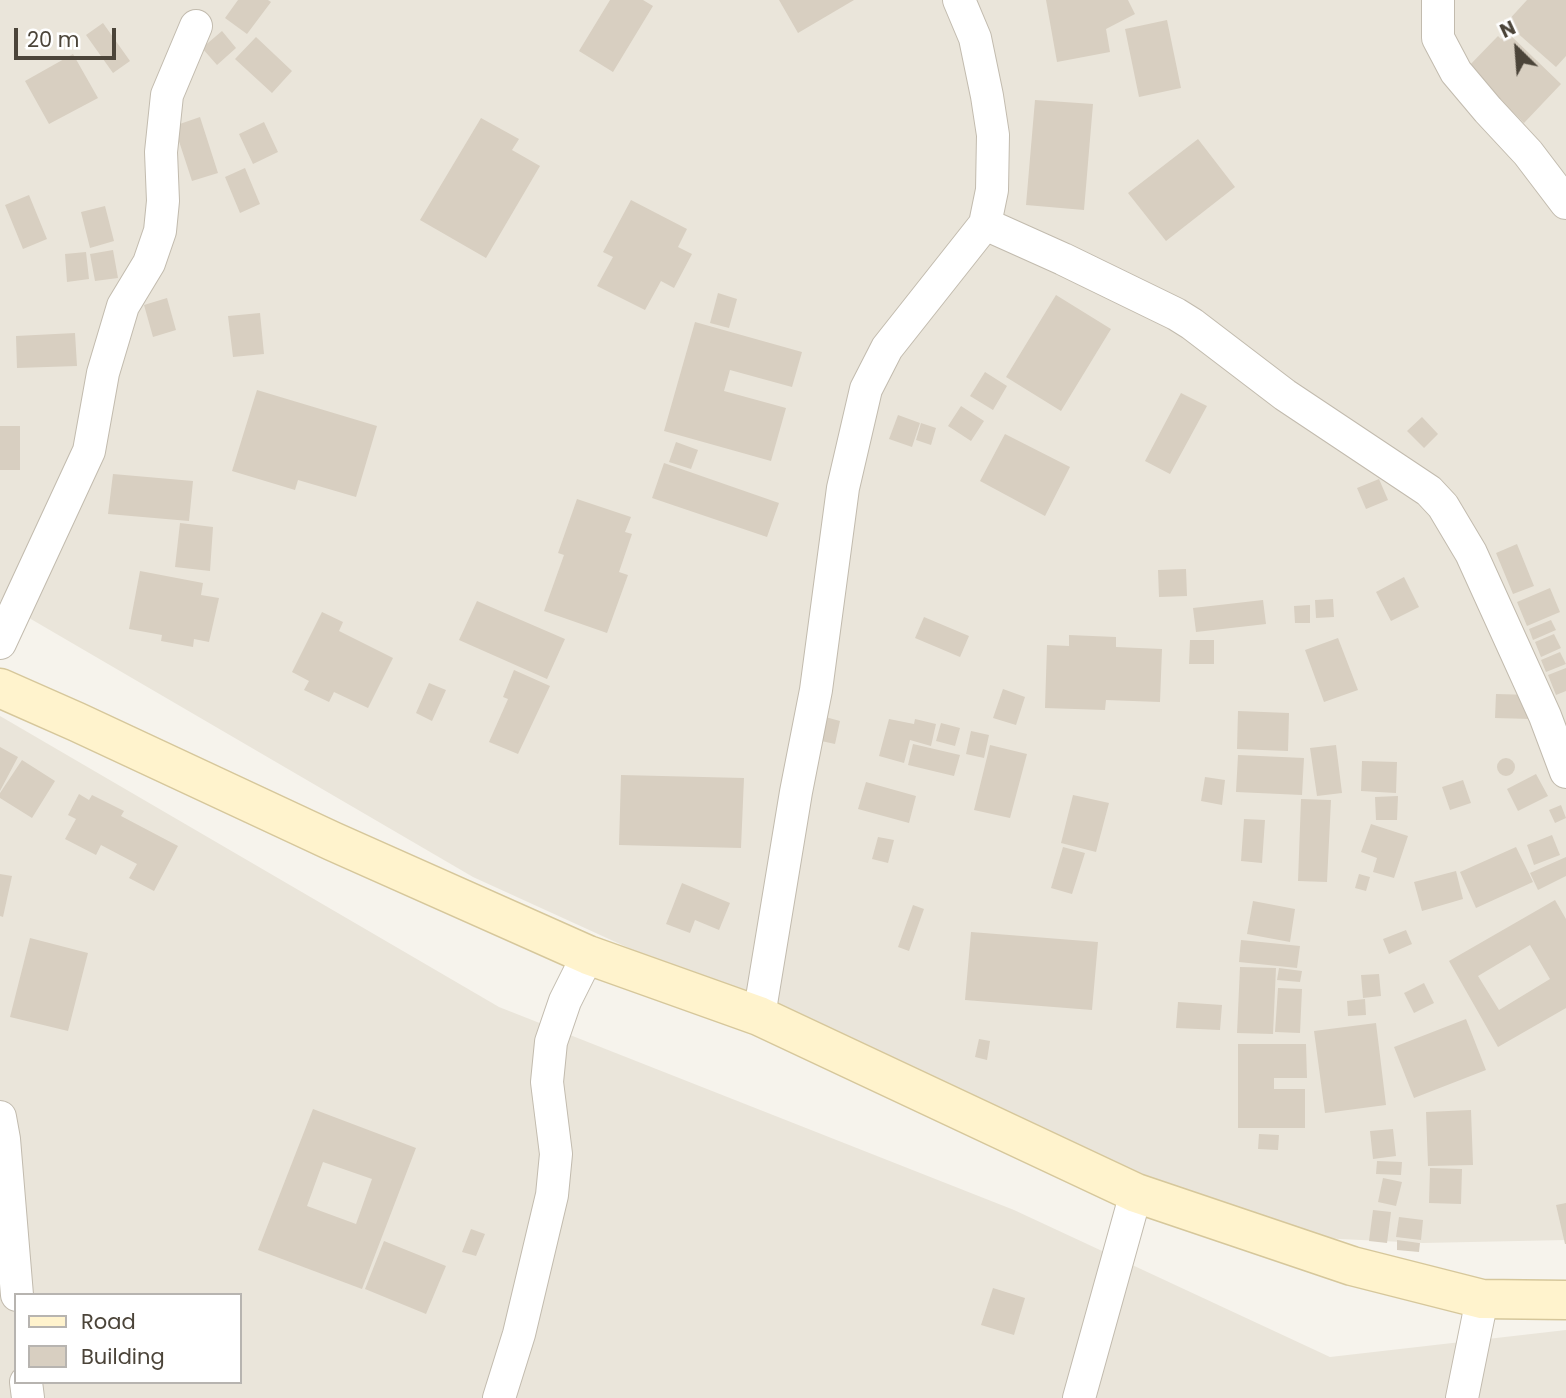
<!DOCTYPE html>
<html>
<head>
<meta charset="utf-8">
<style>
	body { margin:0 }
	#map { position:relative; width:1566px; height:1398px; overflow:hidden; background:#f6f3ec; font-family:Poppins,sans-serif }
	canvas { display:block }
	.legend { position:absolute; left:14px; top:1293px; width:228px; height:91px; box-sizing:border-box; background:#fff; border:2px solid #b7b4b0; margin:0; padding:9px 12px; list-style:none; font-size:21px; color:#4b4439 }
	.legend li { display:flex; align-items:center; gap:14px; height:35px }
	.legend b { width:35px; border:2px solid #b7b4b0 }
	.north { position:absolute; left:1482px; top:14px; width:70px; height:70px; -webkit-text-stroke:5px #fff; paint-order:stroke; rotate:335deg; font-size:19px; font-weight:700; line-height:28px; text-align:center; color:#4b4439 }
	.north::after { content:''; display:block; margin:auto; width:24px; height:32px; background:#4b4439; clip-path:polygon(50% 0,100% 100%,50% 72%,0 100%) }
	.scale { position:absolute; left:14px; top:28px; width:102px; height:32px; box-sizing:border-box; border:4px solid #4b4439; border-top:0; padding-left:9px; font-size:21px; line-height:24px; white-space:nowrap; color:#4b4439; -webkit-text-stroke:5px #fff; paint-order:stroke }
</style>
</head>
<body>
<div id="map">
<canvas width="1566" height="1398"></canvas>
<ul class="legend">
<li><b style="height:9px;background:#fff3cd"></b>Road</li>
<li><b style="height:19px;background:#d8cfc1"></b>Building</li>
</ul>
<div class="north">N</div>
<div class="scale">20 m</div>
</div>
<script>
const c = document.querySelector('canvas').getContext('2d');
c.lineJoin = 'round';
function paint(path, color) { c.fillStyle = color; c.fill(path, 'evenodd'); }
const poly = rows => new Path2D(rows.map(r => 'M' + r).join(''));
function stroke(path, color, width, dash) { c.strokeStyle = color; c.lineWidth = width; c.lineCap = dash ? 'butt' : 'round'; c.setLineDash(dash || []); c.stroke(path); }
const residential = poly([
	[0,0,1566,0,1566,1240,1423,1243,1258,1235,473,877,0,601],
	[0,716,499,1007,1014,1210,1330,1357,1566,1330,1566,1398,0,1398],
	[16,1295,240,1295,240,1382,16,1382]
]);
const building = poly([
	[238,0,268,0,271,2,247,34,225,18],
	[610,0,643,0,653,6,613,72,579,51],
	[779,0,854,0,798,33],
	[1046,0,1128,0,1135,14,1106,29,1110,52,1057,62],
	[1527,0,1566,0,1566,56,1556,67,1506,23],
	[1167,20,1181,88,1139,97,1125,29],
	[103,23,130,61,113,73,86,35],
	[222,31,236,48,217,65,202,48],
	[1508,33,1561,84,1524,123,1467,68,1498,36,1501,39],
	[256,37,292,71,272,93,235,59],
	[73,54,98,98,49,124,25,81],
	[1035,100,1093,104,1084,210,1026,205],
	[200,117,218,173,192,181,174,126],
	[481,118,519,139,512,150,540,166,486,258,420,220],
	[264,122,278,152,253,164,239,134],
	[1198,139,1235,187,1166,241,1128,193],
	[245,168,260,204,240,213,225,177],
	[29,195,47,239,23,249,5,205],
	[631,200,687,229,678,247,692,254,674,288,661,281,645,310,597,286,613,257,603,252],
	[105,206,114,241,90,248,81,212],
	[113,250,118,278,95,281,90,254],
	[86,252,89,279,67,282,65,254],
	[718,293,737,299,729,328,710,323],
	[1056,295,1111,329,1061,411,1006,377],
	[167,298,176,330,153,337,144,305],
	[260,313,264,354,233,357,228,316],
	[695,322,802,352,792,387,730,370,724,391,786,408,771,461,664,431],
	[75,333,77,366,17,368,16,336],
	[985,372,1007,386,993,410,970,396],
	[257,390,377,426,356,497,298,480,295,490,232,471],
	[1181,393,1207,406,1170,474,1145,461],
	[961,406,984,421,971,441,948,426],
	[898,415,920,423,912,447,889,439],
	[1422,417,1438,434,1424,448,1407,431],
	[921,423,936,428,931,445,916,440],
	[0,426,20,426,20,470,0,470],
	[1005,434,1070,467,1045,516,980,481],
	[676,442,698,450,691,469,669,462],
	[664,463,779,503,767,537,652,498],
	[113,474,193,481,189,521,108,514],
	[1379,479,1388,500,1366,509,1357,488],
	[577,499,631,517,625,532,632,534,619,572,628,575,607,633,544,611,564,555,558,553],
	[180,523,213,527,210,571,175,567],
	[1517,544,1534,586,1513,594,1496,553],
	[1186,569,1187,596,1159,597,1158,570],
	[140,571,203,583,201,595,219,598,209,642,194,639,193,647,161,641,162,635,129,629],
	[1404,577,1419,607,1391,621,1376,592],
	[1550,588,1560,612,1527,626,1517,602],
	[1333,599,1334,617,1316,618,1315,600],
	[1263,600,1266,624,1196,632,1193,608],
	[477,601,565,639,547,679,459,640],
	[1310,605,1310,623,1295,623,1294,606],
	[322,612,343,622,339,631,393,658,368,708,334,692,329,702,304,690,309,681,292,672],
	[924,617,969,636,960,657,915,638],
	[1551,620,1556,630,1533,640,1529,629],
	[1554,634,1561,648,1541,657,1535,642],
	[1069,635,1116,637,1116,647,1162,649,1160,702,1106,700,1105,710,1045,708,1047,645,1069,646],
	[1338,638,1358,690,1324,702,1305,650],
	[1190,640,1214,640,1214,664,1189,664],
	[1560,652,1566,664,1546,672,1541,660],
	[1566,668,1566,691,1556,695,1548,675],
	[514,670,550,686,518,754,489,742,508,699,503,697],
	[429,683,446,690,432,721,416,713],
	[1003,689,1025,697,1016,725,993,718],
	[1496,694,1532,695,1531,719,1495,718],
	[1238,711,1289,713,1288,751,1237,749],
	[818,715,840,721,835,744,812,739],
	[889,719,914,724,915,719,936,724,931,746,910,740,904,763,879,756],
	[941,723,960,728,955,746,936,741],
	[971,731,989,735,984,758,966,754],
	[913,744,960,755,954,776,908,765],
	[990,745,1027,754,1010,818,974,810],
	[1336,745,1342,793,1317,796,1310,748],
	[0,747,18,757,0,791],
	[1238,755,1304,758,1302,795,1236,792],
	'1497 767a9 9 0 1 1 18 0a9 9 0 1 1-18 0Z',
	[22,760,55,781,32,818,0,798,0,793],
	[1362,761,1397,762,1396,793,1361,791],
	[1536,774,1548,796,1518,811,1507,789],
	[621,775,744,778,741,848,619,845],
	[1205,777,1225,780,1222,805,1201,801],
	[1463,780,1471,803,1450,810,1442,787],
	[866,782,916,796,909,823,858,809],
	[79,794,89,800,92,795,124,811,121,816,178,846,154,891,129,878,137,864,101,845,96,855,65,839,76,819,68,815],
	[1073,795,1109,803,1096,852,1061,843],
	[1398,796,1397,820,1376,820,1375,797],
	[1301,799,1331,800,1327,882,1298,881],
	[1561,805,1566,818,1555,823,1549,810],
	[1244,819,1265,820,1262,863,1241,861],
	[1371,824,1408,836,1394,878,1373,872,1377,858,1361,852],
	[1552,835,1560,855,1534,865,1527,845],
	[878,837,894,840,888,863,872,859],
	[1063,847,1085,853,1072,894,1051,888],
	[1516,847,1533,882,1476,908,1460,872],
	[1566,857,1566,876,1538,890,1530,873],
	[1456,871,1463,899,1422,911,1414,882],
	[0,874,12,876,3,917,0,916],
	[1359,874,1370,877,1366,891,1355,888],
	[682,883,730,903,719,930,695,920,690,933,666,924],
	[1555,900,1566,919,1566,1008,1498,1047,1449,961],
	[1530,945,1550,979,1499,1010,1478,976],
	[1253,901,1295,909,1290,942,1247,934],
	[913,905,924,909,909,951,898,947],
	[1406,930,1412,944,1389,954,1383,939],
	[971,932,1098,942,1092,1010,965,1000],
	[30,938,88,953,68,1031,10,1017],
	[1241,940,1300,946,1297,968,1239,962],
	[1240,967,1276,968,1273,1034,1237,1033],
	[1279,968,1302,971,1300,982,1277,980],
	[1379,974,1381,996,1363,998,1361,975],
	[1424,983,1434,1003,1414,1013,1404,993],
	[1278,988,1302,989,1300,1033,1275,1032],
	[1365,999,1366,1015,1348,1016,1347,1001],
	[1178,1002,1222,1005,1220,1030,1176,1028],
	[1466,1019,1486,1070,1414,1098,1394,1047],
	[1376,1023,1386,1105,1325,1113,1314,1031],
	[979,1039,990,1041,987,1060,975,1057],
	[1238,1044,1306,1044,1307,1078,1274,1078,1274,1089,1305,1089,1305,1128,1238,1128],
	[313,1109,416,1148,362,1289,258,1250],
	[323,1162,372,1179,356,1224,307,1206],
	[1471,1110,1473,1165,1428,1166,1426,1112],
	[1393,1129,1396,1156,1373,1159,1370,1131],
	[1259,1134,1279,1135,1278,1150,1258,1149],
	[1377,1161,1402,1162,1401,1175,1376,1174],
	[1430,1168,1462,1169,1461,1204,1429,1203],
	[1383,1178,1402,1182,1396,1206,1378,1202],
	[1566,1203,1566,1244,1565,1244,1556,1205],
	[1373,1210,1391,1212,1387,1243,1369,1241],
	[1399,1217,1423,1220,1421,1240,1396,1237],
	[471,1229,485,1234,476,1256,462,1252],
	[1397,1240,1420,1243,1419,1252,1397,1250],
	[384,1241,446,1266,426,1314,365,1289],
	[993,1288,1025,1298,1014,1335,981,1325]
]);
const street = poly([
	[1438,0,1438,38,1456,72,1488,110,1528,153,1566,203],
	[985,224,1063,259,1176,314,1192,324,1285,395,1429,491,1443,506,1471,553,1545,716,1566,772],
	[0,643,89,451,103,373,123,306,149,263,160,231,163,201,161,152,167,95,196,26],
	[759,1016,796,792,816,690,843,488,866,389,887,348,985,224,992,190,993,135,987,96,975,38,959,0],
	[0,1117,4,1139,17,1295],
	[26,1382,28,1398],
	[499,1398,519,1334,552,1195,556,1154,547,1082,551,1042,565,1001,588,955],
	[1079,1398,1136,1193],
	[1462,1398,1482,1299]
]);
const secondary = poly([
	[0,688,77,722,332,841,588,955,759,1016,1136,1193,1352,1266,1482,1299,1566,1300]
]);
paint(residential, '#eae5da');
paint(building, '#d8cfc1');
stroke(street, '#c2bbae', 34);
stroke(secondary, '#d6c79b', 41);
stroke(street, '#fff', 32);
stroke(secondary, '#fff3cd', 38);
</script>
</body>
</html>
